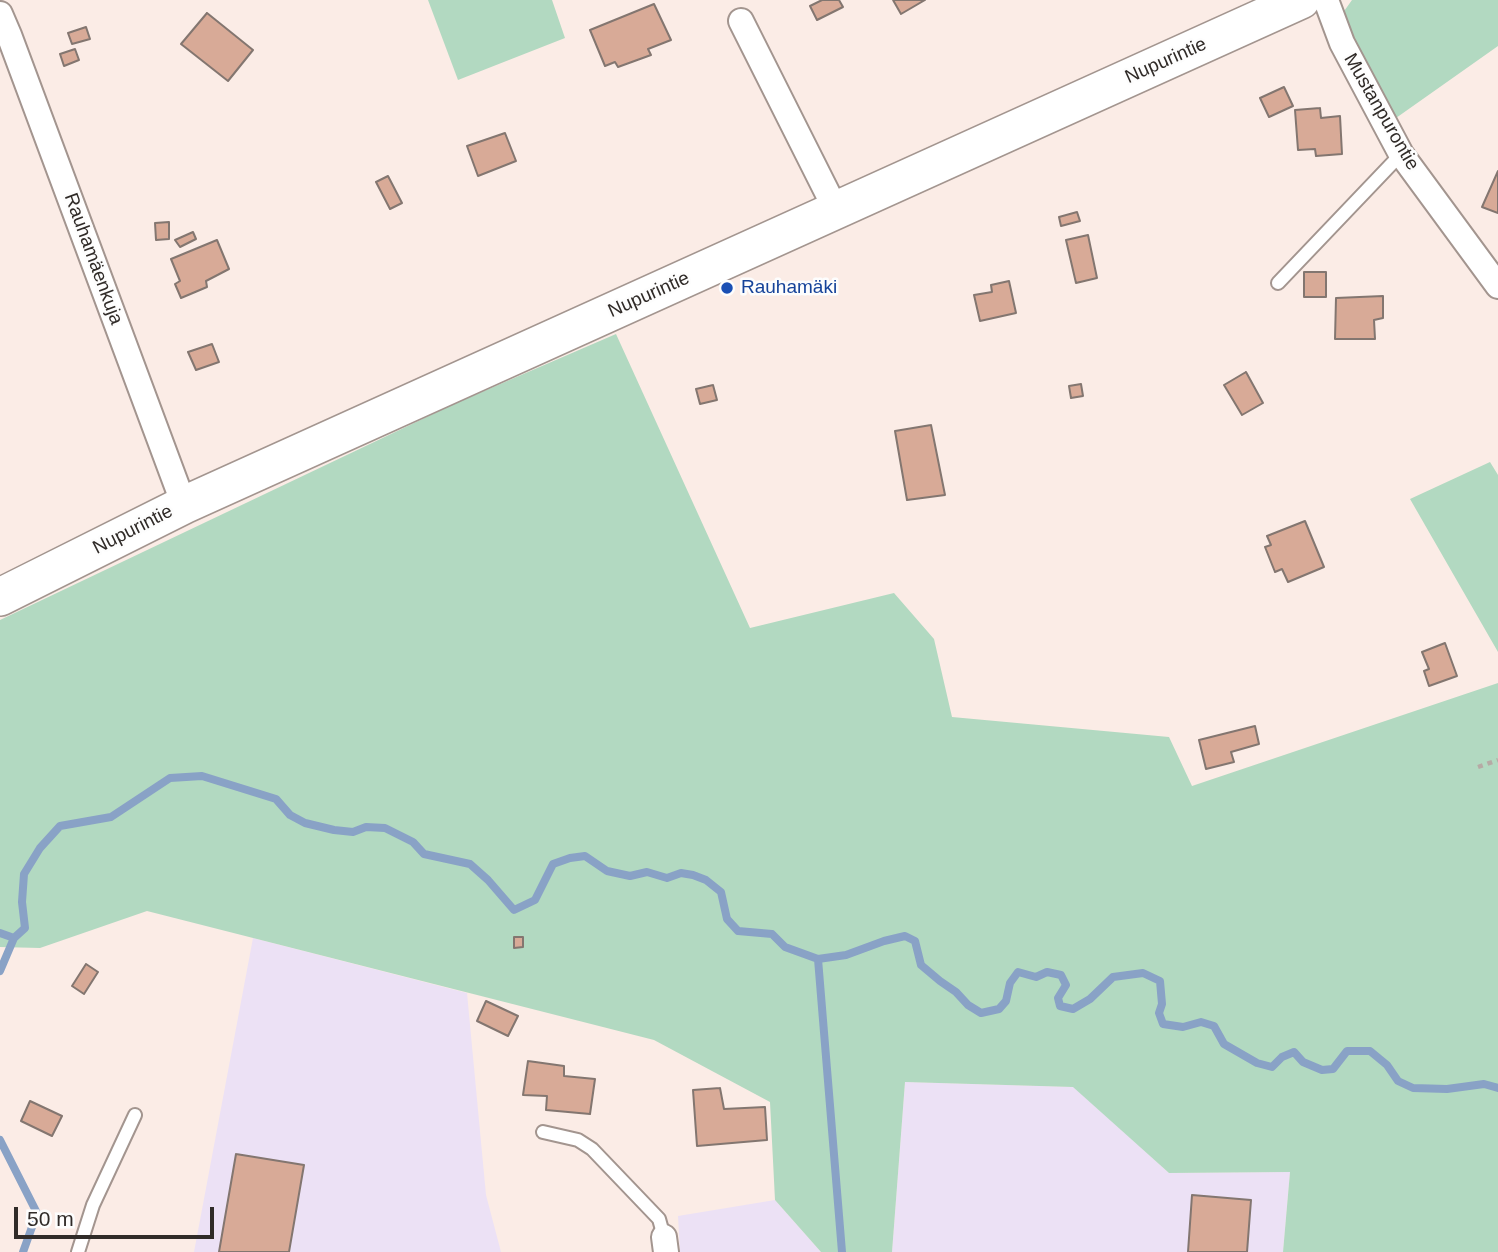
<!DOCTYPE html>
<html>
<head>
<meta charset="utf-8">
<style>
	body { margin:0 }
	#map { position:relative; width:1498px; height:1252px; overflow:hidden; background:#fbece6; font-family:Arial,sans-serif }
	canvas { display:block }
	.scale { position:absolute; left:14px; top:1207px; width:200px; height:32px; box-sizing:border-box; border:4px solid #302b28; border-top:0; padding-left:9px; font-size:21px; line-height:24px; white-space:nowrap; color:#302b28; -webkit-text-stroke:5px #fdfdfd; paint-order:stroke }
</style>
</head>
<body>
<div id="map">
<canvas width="1498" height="1252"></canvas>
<div class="scale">50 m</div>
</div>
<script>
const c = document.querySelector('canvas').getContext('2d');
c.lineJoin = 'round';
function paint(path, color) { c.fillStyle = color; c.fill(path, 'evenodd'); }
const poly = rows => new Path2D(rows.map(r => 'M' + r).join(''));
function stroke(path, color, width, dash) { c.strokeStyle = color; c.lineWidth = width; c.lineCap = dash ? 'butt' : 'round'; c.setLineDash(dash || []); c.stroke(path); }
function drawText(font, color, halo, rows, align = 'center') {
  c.font = font + ' Arial,sans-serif'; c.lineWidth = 5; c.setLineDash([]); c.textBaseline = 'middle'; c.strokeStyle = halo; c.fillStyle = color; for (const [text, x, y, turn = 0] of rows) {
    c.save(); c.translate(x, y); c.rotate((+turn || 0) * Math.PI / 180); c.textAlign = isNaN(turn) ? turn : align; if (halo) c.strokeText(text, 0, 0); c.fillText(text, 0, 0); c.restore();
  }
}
const industrial = poly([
	[253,938,467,993,486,1195,501,1252,194,1252],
	[905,1082,1074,1087,1169,1173,1290,1172,1283,1252,892,1252],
	[775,1200,821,1252,680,1252,678,1216]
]);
const green = poly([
	[428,0,552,0,565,38,458,80],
	[1352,0,1498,0,1498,46,1396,118,1346,32,1342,14],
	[616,334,750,628,894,593,934,639,952,717,1169,737,1192,786,1498,683,1498,1252,1283,1252,1290,1172,1169,1173,1073,1087,905,1082,892,1252,821,1252,775,1200,770,1102,654,1040,147,911,40,948,0,947,0,620,454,404],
	[1490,462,1498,475,1498,652,1410,499]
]);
const stream = poly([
	[0,933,14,938,25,928,22,902,24,874,40,848,60,826,111,817,170,778,202,776,276,799,290,815,305,823,334,830,353,832,366,827,385,828,413,842,424,854,470,864,488,880,514,910,535,900,553,864,570,858,585,856,607,871,630,876,647,872,667,878,681,873,693,875,706,880,721,892,727,919,738,931,772,934,785,947,818,959,846,955,884,941,905,936,915,941,921,965,940,981,956,992,968,1005,981,1013,999,1009,1006,1001,1010,983,1018,972,1036,977,1047,972,1061,975,1066,985,1058,998,1060,1006,1073,1009,1090,999,1113,977,1143,973,1160,981,1162,1004,1159,1013,1163,1024,1183,1027,1201,1022,1214,1026,1224,1044,1257,1063,1272,1067,1282,1057,1294,1052,1303,1062,1322,1070,1333,1069,1347,1051,1370,1051,1387,1065,1398,1081,1413,1088,1447,1089,1484,1084,1498,1088],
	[818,959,842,1252],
	[0,971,14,938],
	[0,1140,37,1213,23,1252]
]);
const building = poly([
	[822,0,839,0,843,7,817,20,810,6,822,0],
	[893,0,925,0,901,14,893,0],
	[654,4,671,40,648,49,651,55,618,67,615,62,605,66,590,30,654,4],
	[207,13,253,50,228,81,181,44,207,13],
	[86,27,90,39,72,44,68,33,86,27],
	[75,49,79,60,64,66,60,54,75,49],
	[1284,87,1293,106,1269,117,1260,98,1284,87],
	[1320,108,1321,118,1340,116,1342,154,1316,156,1315,149,1298,150,1295,110,1320,108],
	[505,133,516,161,478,176,467,146,505,133],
	[1498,171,1498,213,1482,207,1498,171],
	[388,176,402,203,390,209,376,182,388,176],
	[1077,212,1080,221,1061,226,1059,217,1077,212],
	[169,222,169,239,156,240,155,223,169,222],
	[193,232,196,239,180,247,175,240,193,232],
	[1088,235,1097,278,1076,283,1066,240,1088,235],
	[217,240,229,269,206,281,207,287,181,298,175,284,180,281,171,259,217,240],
	[1304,272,1326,272,1326,297,1304,297,1304,272],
	[1009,281,1016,313,980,321,974,295,992,292,991,285,1009,281],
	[1383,296,1383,318,1374,320,1375,339,1335,339,1336,298,1383,296],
	[212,344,219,362,196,370,188,352,212,344],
	[1246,372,1263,403,1242,415,1224,385,1246,372],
	[1081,384,1083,396,1071,398,1069,386,1081,384],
	[713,385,717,400,700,404,696,389,713,385],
	[931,425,945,495,907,500,895,431,931,425],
	[1305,521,1324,567,1288,582,1282,569,1275,572,1265,547,1271,545,1267,536,1305,521],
	[1445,643,1457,676,1429,686,1424,671,1429,669,1422,652,1445,643],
	[1255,726,1259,744,1231,752,1234,762,1206,769,1199,740,1255,726],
	[514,937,523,937,523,947,514,948,514,937],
	[86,964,98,972,84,994,72,986,86,964],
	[486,1001,518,1016,508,1036,477,1021,486,1001],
	[528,1061,564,1066,564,1076,595,1079,590,1114,546,1110,547,1096,523,1095,528,1061],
	[720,1088,724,1109,765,1107,767,1140,697,1146,693,1090,720,1088],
	[30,1101,62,1116,52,1136,21,1121,30,1101],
	[236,1154,304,1165,289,1252,219,1252,236,1154],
	[1192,1195,1251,1200,1247,1252,1188,1252,1192,1195]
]);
const path = poly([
	[1478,767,1498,760]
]);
const service = poly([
	[1278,283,1401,154],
	[543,1132,578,1140,592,1149,659,1219,664,1237],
	[78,1252,93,1205,135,1115]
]);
const minor = poly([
	[1326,0,1342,43,1401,154,1498,286],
	[0,14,9,35,184,505],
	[741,21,836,210],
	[664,1237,666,1252]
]);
const secondary = poly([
	[0,597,184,505,1301,0]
]);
const markers = [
	[727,288,7,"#1a4fb4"]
];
const streetNames = [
	["Nupurintie",1166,61,-24],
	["Mustanpurontie",1381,112,60],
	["Rauhamäenkuja",93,259,70],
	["Nupurintie",649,295,-24],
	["Nupurintie",133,530,-27]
];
const transitNames = [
	["Rauhamäki",741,288]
];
paint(industrial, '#ece1f5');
paint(green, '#b2d9c1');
stroke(stream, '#89a2c6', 8);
paint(building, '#d8aa97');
stroke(building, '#837670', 2);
stroke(service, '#a3958f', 16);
stroke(minor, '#a3958f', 28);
stroke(secondary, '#a3958f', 40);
stroke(path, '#b6aaa5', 4.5, [5, 5]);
stroke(service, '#fff', 12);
stroke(minor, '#fff', 24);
stroke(secondary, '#fff', 37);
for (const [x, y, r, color] of markers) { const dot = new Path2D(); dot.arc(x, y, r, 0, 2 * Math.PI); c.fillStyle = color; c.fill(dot); stroke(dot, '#fdfdfd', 2.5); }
drawText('19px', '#302b28', '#fdfdfd', streetNames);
drawText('19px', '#164399', '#fdfdfd', transitNames, 'left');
</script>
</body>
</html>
